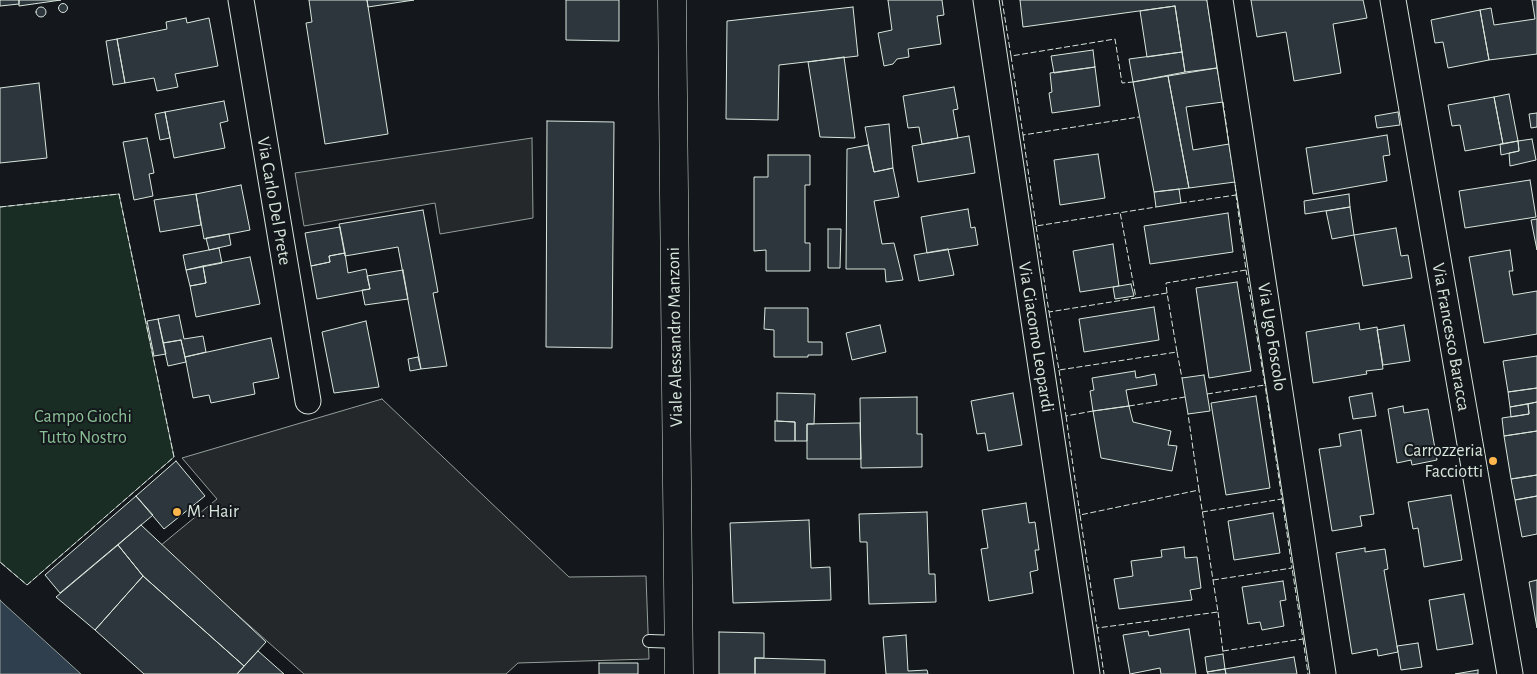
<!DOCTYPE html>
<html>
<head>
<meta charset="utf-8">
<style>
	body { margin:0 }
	canvas { display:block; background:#14181c }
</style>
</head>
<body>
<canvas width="1537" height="674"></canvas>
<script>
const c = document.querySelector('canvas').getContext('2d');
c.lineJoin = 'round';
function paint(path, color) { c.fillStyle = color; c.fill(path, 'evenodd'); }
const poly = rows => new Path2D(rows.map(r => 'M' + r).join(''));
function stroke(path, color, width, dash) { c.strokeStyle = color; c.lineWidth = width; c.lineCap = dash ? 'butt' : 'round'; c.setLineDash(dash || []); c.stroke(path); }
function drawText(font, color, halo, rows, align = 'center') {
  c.font = font + ' "Alegreya Sans",sans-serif'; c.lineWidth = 4; c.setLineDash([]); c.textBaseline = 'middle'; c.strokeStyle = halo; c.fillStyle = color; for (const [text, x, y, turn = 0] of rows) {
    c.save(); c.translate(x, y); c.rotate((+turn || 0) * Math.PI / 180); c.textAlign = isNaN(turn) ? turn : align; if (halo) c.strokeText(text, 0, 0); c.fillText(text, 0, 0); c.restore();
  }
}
const green = poly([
	[119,194,174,457,27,585,0,562,0,207,119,194]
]);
const parking = poly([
	[532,138,533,218,440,234,435,203,304,226,295,173,532,138],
	[382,399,569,577,646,576,649,659,518,663,506,674,304,674,160,546,217,499,182,458,382,399]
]);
const water = poly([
	[0,600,4,604,81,674,0,674,0,600]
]);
const building = poly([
	[0,0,19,0,19,4,0,6,0,0],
	[19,0,61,0,19,6,19,0],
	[309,0,367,0,388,134,325,144,306,23,312,22,309,0],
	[367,0,414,0,368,7,367,0],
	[566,0,619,0,619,41,566,40,566,0],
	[888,0,942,0,944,15,937,16,941,44,908,49,909,57,897,59,893,64,884,66,878,33,892,30,888,0],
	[1020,0,1207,0,1217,68,1185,72,1175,6,1023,27,1020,0],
	[1251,0,1363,0,1367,18,1333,24,1341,73,1294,81,1286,32,1257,37,1251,0],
	[1532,0,1537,0,1537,54,1489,60,1480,10,1491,8,1494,25,1535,19,1532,0],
	'58.5 8a4.5 4.5 0 1 1 9 0a4.5 4.5 0 1 1-9 0Z',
	[1175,6,1182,52,1147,57,1140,11,1175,6],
	[853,7,858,56,779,65,778,120,726,119,727,21,853,7],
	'36 12a5 5 0 1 1 10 0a5 5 0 1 1-10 0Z',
	[1480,10,1489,60,1448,68,1443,42,1435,43,1431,20,1480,10],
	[186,18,187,23,209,18,218,66,175,74,178,87,157,91,154,78,125,83,117,39,167,29,166,22,186,18],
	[117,39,125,83,113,85,106,41,117,39],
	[1093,50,1095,67,1054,73,1051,56,1093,50],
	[1182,52,1185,72,1133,82,1129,59,1182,52],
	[844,57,855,138,820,137,808,62,844,57],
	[1095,67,1100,106,1052,113,1049,93,1052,92,1050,73,1095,67],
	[1217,68,1223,102,1186,107,1193,150,1229,144,1235,182,1189,188,1168,76,1217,68],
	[1168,76,1189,188,1154,192,1133,82,1168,76],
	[39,83,47,158,0,163,0,88,39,83],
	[954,87,958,109,953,110,958,138,922,144,919,127,908,128,903,96,954,87],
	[1509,94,1518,141,1503,144,1494,97,1509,94],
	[1494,97,1503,144,1465,151,1460,125,1452,126,1448,105,1494,97],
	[224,101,228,121,220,123,225,148,174,158,165,112,224,101],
	[165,112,170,138,160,140,155,114,165,112],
	[1398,112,1400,125,1377,128,1375,116,1398,112],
	[1537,113,1537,127,1531,128,1529,114,1537,113],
	[547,121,614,122,612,348,546,347,547,121],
	[889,124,893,168,874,172,865,127,889,124],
	[1387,135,1390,155,1383,156,1387,181,1313,194,1306,148,1387,135],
	[969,136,975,173,918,182,912,146,969,136],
	[147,138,154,173,149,174,153,196,134,200,123,142,147,138],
	[1532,139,1536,160,1510,166,1509,153,1519,151,1518,141,1532,139],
	[1518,141,1519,151,1501,155,1500,144,1518,141],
	[868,145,874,172,893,168,899,197,874,201,882,244,894,243,903,280,886,282,885,269,846,269,847,149,868,145],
	[1098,154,1105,198,1060,205,1054,160,1098,154],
	[768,155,810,155,810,185,805,185,805,243,810,243,810,271,766,271,766,250,754,251,754,177,768,177,768,155],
	[1530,180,1536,217,1465,228,1459,191,1530,180],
	[241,185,250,230,204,239,196,194,241,185],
	[1179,189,1181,203,1156,207,1154,192,1179,189],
	[196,194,201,225,160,232,154,200,196,194],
	[1349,194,1350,207,1305,214,1304,201,1349,194],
	[1350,207,1354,235,1332,239,1326,211,1350,207],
	[968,209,971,228,975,227,978,245,927,253,921,217,968,209],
	[423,210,438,292,433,293,447,366,421,369,398,247,345,256,339,224,423,210],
	[1228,213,1233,252,1150,264,1144,226,1228,213],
	[1537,219,1537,250,1531,220,1537,219],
	[340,227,345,253,329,256,330,262,311,266,305,233,340,227],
	[1396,228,1401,256,1408,255,1412,278,1363,286,1354,235,1396,228],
	[828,229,841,229,840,268,828,268,828,229],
	[229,234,231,245,209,250,206,238,229,234],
	[1113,244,1119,286,1080,292,1073,251,1113,244],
	[219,248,222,263,186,270,183,255,219,248],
	[948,249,954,275,919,281,914,255,948,249],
	[1510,250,1513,271,1509,271,1513,295,1537,291,1537,334,1484,343,1469,257,1510,250],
	[345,253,348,273,366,269,370,289,317,299,311,266,330,262,329,256,345,253],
	[250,257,260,304,196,317,190,286,206,283,203,266,250,257],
	[203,266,206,283,190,286,186,270,203,266],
	[403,270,408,299,365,305,362,290,370,289,367,276,403,270],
	[1237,282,1251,371,1209,378,1196,288,1237,282],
	[1131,284,1134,296,1115,299,1113,287,1131,284],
	[1154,307,1159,340,1084,352,1079,319,1154,307],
	[765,308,808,308,808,342,822,342,822,355,808,355,808,357,774,357,774,330,764,329,765,308],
	[179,315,184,339,203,336,206,352,185,357,181,340,163,343,158,319,179,315],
	[158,319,166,354,154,356,147,321,158,319],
	[366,321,379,387,334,393,322,332,366,321],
	[1359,323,1360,330,1377,327,1383,369,1366,371,1367,374,1313,383,1306,332,1359,323],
	[880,325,886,352,852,360,846,333,880,325],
	[1404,325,1410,361,1383,365,1377,330,1404,325],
	[271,338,279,378,253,383,255,394,211,403,209,395,193,398,185,357,271,338],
	[181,340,186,362,168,366,163,343,181,340],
	[1537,356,1537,388,1508,392,1503,361,1537,356],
	[418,357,421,369,410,371,408,359,418,357],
	[1135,371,1136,378,1155,374,1157,385,1126,390,1129,406,1093,411,1090,391,1094,390,1092,378,1135,371],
	[1204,375,1210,411,1188,414,1182,378,1204,375],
	[1537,388,1537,402,1510,407,1508,392,1537,388],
	[777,393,815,394,814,424,807,424,807,441,795,441,795,422,777,421,777,393],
	[1013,393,1022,445,988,451,985,433,977,434,971,401,1013,393],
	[1372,393,1376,416,1353,419,1349,397,1372,393],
	[1256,396,1270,488,1226,495,1211,403,1256,396],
	[917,397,917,434,922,434,922,467,861,468,860,398,917,397],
	[1537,402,1537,431,1504,436,1502,418,1529,414,1528,404,1537,402],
	[1528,404,1529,414,1511,417,1510,407,1528,404],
	[1129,406,1133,422,1171,431,1168,445,1177,446,1172,471,1101,458,1093,411,1129,406],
	[1403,406,1404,413,1428,409,1437,460,1412,465,1411,460,1397,463,1388,409,1403,406],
	[775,421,795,422,795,441,775,441,775,421],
	[860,423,861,459,807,459,807,424,860,423],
	[1361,430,1374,514,1360,516,1362,526,1332,531,1319,449,1341,446,1339,434,1361,430],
	[1537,431,1537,475,1511,479,1504,436,1537,431],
	[176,461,205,496,164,529,136,496,176,461],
	[1537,475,1537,496,1515,500,1511,479,1537,475],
	[1451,495,1462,560,1424,567,1418,528,1413,529,1408,502,1451,495],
	[136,496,153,515,60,593,45,575,136,496],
	[1537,496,1537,534,1522,537,1515,500,1537,496],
	[1026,503,1029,523,1035,522,1039,550,1035,550,1038,570,1030,572,1033,593,989,601,981,549,988,548,982,510,1026,503],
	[927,512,929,574,935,574,936,602,869,604,867,542,860,542,859,514,927,512],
	[1273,513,1280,553,1234,560,1228,521,1273,513],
	[809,520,811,568,830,567,831,600,733,603,730,523,809,520],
	[141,525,266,642,244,666,143,576,118,545,141,525],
	[118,545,143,576,95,630,56,597,118,545],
	[1184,547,1185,558,1197,557,1201,588,1190,590,1192,600,1119,609,1114,579,1133,576,1131,561,1162,557,1161,550,1184,547],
	[1365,548,1365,552,1385,549,1388,569,1384,570,1398,652,1378,656,1377,649,1352,654,1336,553,1365,548],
	[143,576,244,666,237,674,144,674,95,630,143,576],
	[1537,580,1537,628,1529,582,1537,580],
	[1283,581,1286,600,1280,601,1284,626,1262,630,1260,622,1248,624,1242,587,1283,581],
	[1464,594,1473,644,1437,650,1429,600,1464,594],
	[1189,629,1196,674,1161,674,1160,668,1130,674,1123,635,1148,631,1149,636,1189,629],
	[719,632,764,633,764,658,755,658,755,674,719,674,719,632],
	[906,635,908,671,927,670,928,674,886,674,883,637,906,635],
	[1418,643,1422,667,1401,670,1397,646,1418,643],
	[258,651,284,674,237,674,258,651],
	[1223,654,1225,669,1207,672,1205,657,1223,654],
	[1294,657,1297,674,1226,674,1225,669,1294,657],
	[755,658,825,660,825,674,755,674,755,658],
	[599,663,638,663,638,674,599,674,599,663],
	[1225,669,1226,674,1208,674,1207,672,1225,669],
	[1478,670,1478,674,1455,674,1478,670]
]);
const lane = poly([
	[649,641,679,642]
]);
const street = poly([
	[241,0,308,401],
	[986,0,1087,674],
	[1220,0,1323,674],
	[1393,0,1510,674]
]);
const secondary = poly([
	[672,0,679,674]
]);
const fence = poly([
	[1002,0,1011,56,1115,39,1122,83,1133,82],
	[1011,56,1023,135,1139,117],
	[1223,102,1229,144],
	[1023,135,1036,226,1156,207],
	[1181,203,1236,195,1235,182],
	[0,207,119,194,174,457,27,585,0,562],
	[1036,226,1049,312,1136,298,1120,212],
	[1167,293,1166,283,1246,270,1236,195],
	[1049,312,1059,370,1177,352,1167,293,1136,298],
	[1177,352,1182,378],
	[1059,370,1066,416,1093,411],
	[1207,394,1265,385,1246,270],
	[1129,406,1185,397],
	[1066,416,1080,515,1199,490,1188,414],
	[1202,512,1282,499,1265,385],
	[1080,515,1097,628,1218,612,1199,490],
	[1213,580,1292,568,1282,499],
	[1218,612,1223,652],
	[1097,628,1104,674],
	[1303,639,1308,674],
	[1223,651,1303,639,1292,568]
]);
const markers = [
	[1493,461,5,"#ffb74d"],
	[177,512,5,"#ffb74d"]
];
const streetNames = [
	["Via Carlo Del Prete",274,201,80],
	["Viale Alessandro Manzoni",675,337,-91],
	["Via Giacomo Leopardi",1036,337,81],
	["Via Ugo Foscolo",1272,337,81],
	["Via Francesco Baracca",1451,337,80]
];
const parkNames = [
	["Campo Giochi",83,417],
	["Tutto Nostro",83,438]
];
const poiNames = [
	["Carrozzeria",1483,451],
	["Facciotti",1483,472],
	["M. Hair",187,512,"left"]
];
paint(green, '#1a2d24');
stroke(green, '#939e99', 1);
paint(parking, '#24282b');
stroke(parking, '#939e99', 1);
paint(water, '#2f3f4d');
stroke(water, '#939e99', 1);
paint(building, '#2c363c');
stroke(building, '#d8e6dc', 1);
stroke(lane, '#d8e6dc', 14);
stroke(street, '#d8e6dc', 27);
stroke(secondary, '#d8e6dc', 29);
stroke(lane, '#14181c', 12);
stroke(street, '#14181c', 25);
stroke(secondary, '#14181c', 28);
stroke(fence, '#d8e6dc', 1, [6, 2.5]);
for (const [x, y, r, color] of markers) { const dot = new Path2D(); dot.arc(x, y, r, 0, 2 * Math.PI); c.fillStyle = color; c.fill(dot); stroke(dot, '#14181c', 2); }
drawText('18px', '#d8e6dc', '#14181c', streetNames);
drawText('18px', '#8ac095', '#14181c', parkNames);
drawText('18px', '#d8e6dc', '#14181c', poiNames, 'right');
</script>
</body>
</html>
